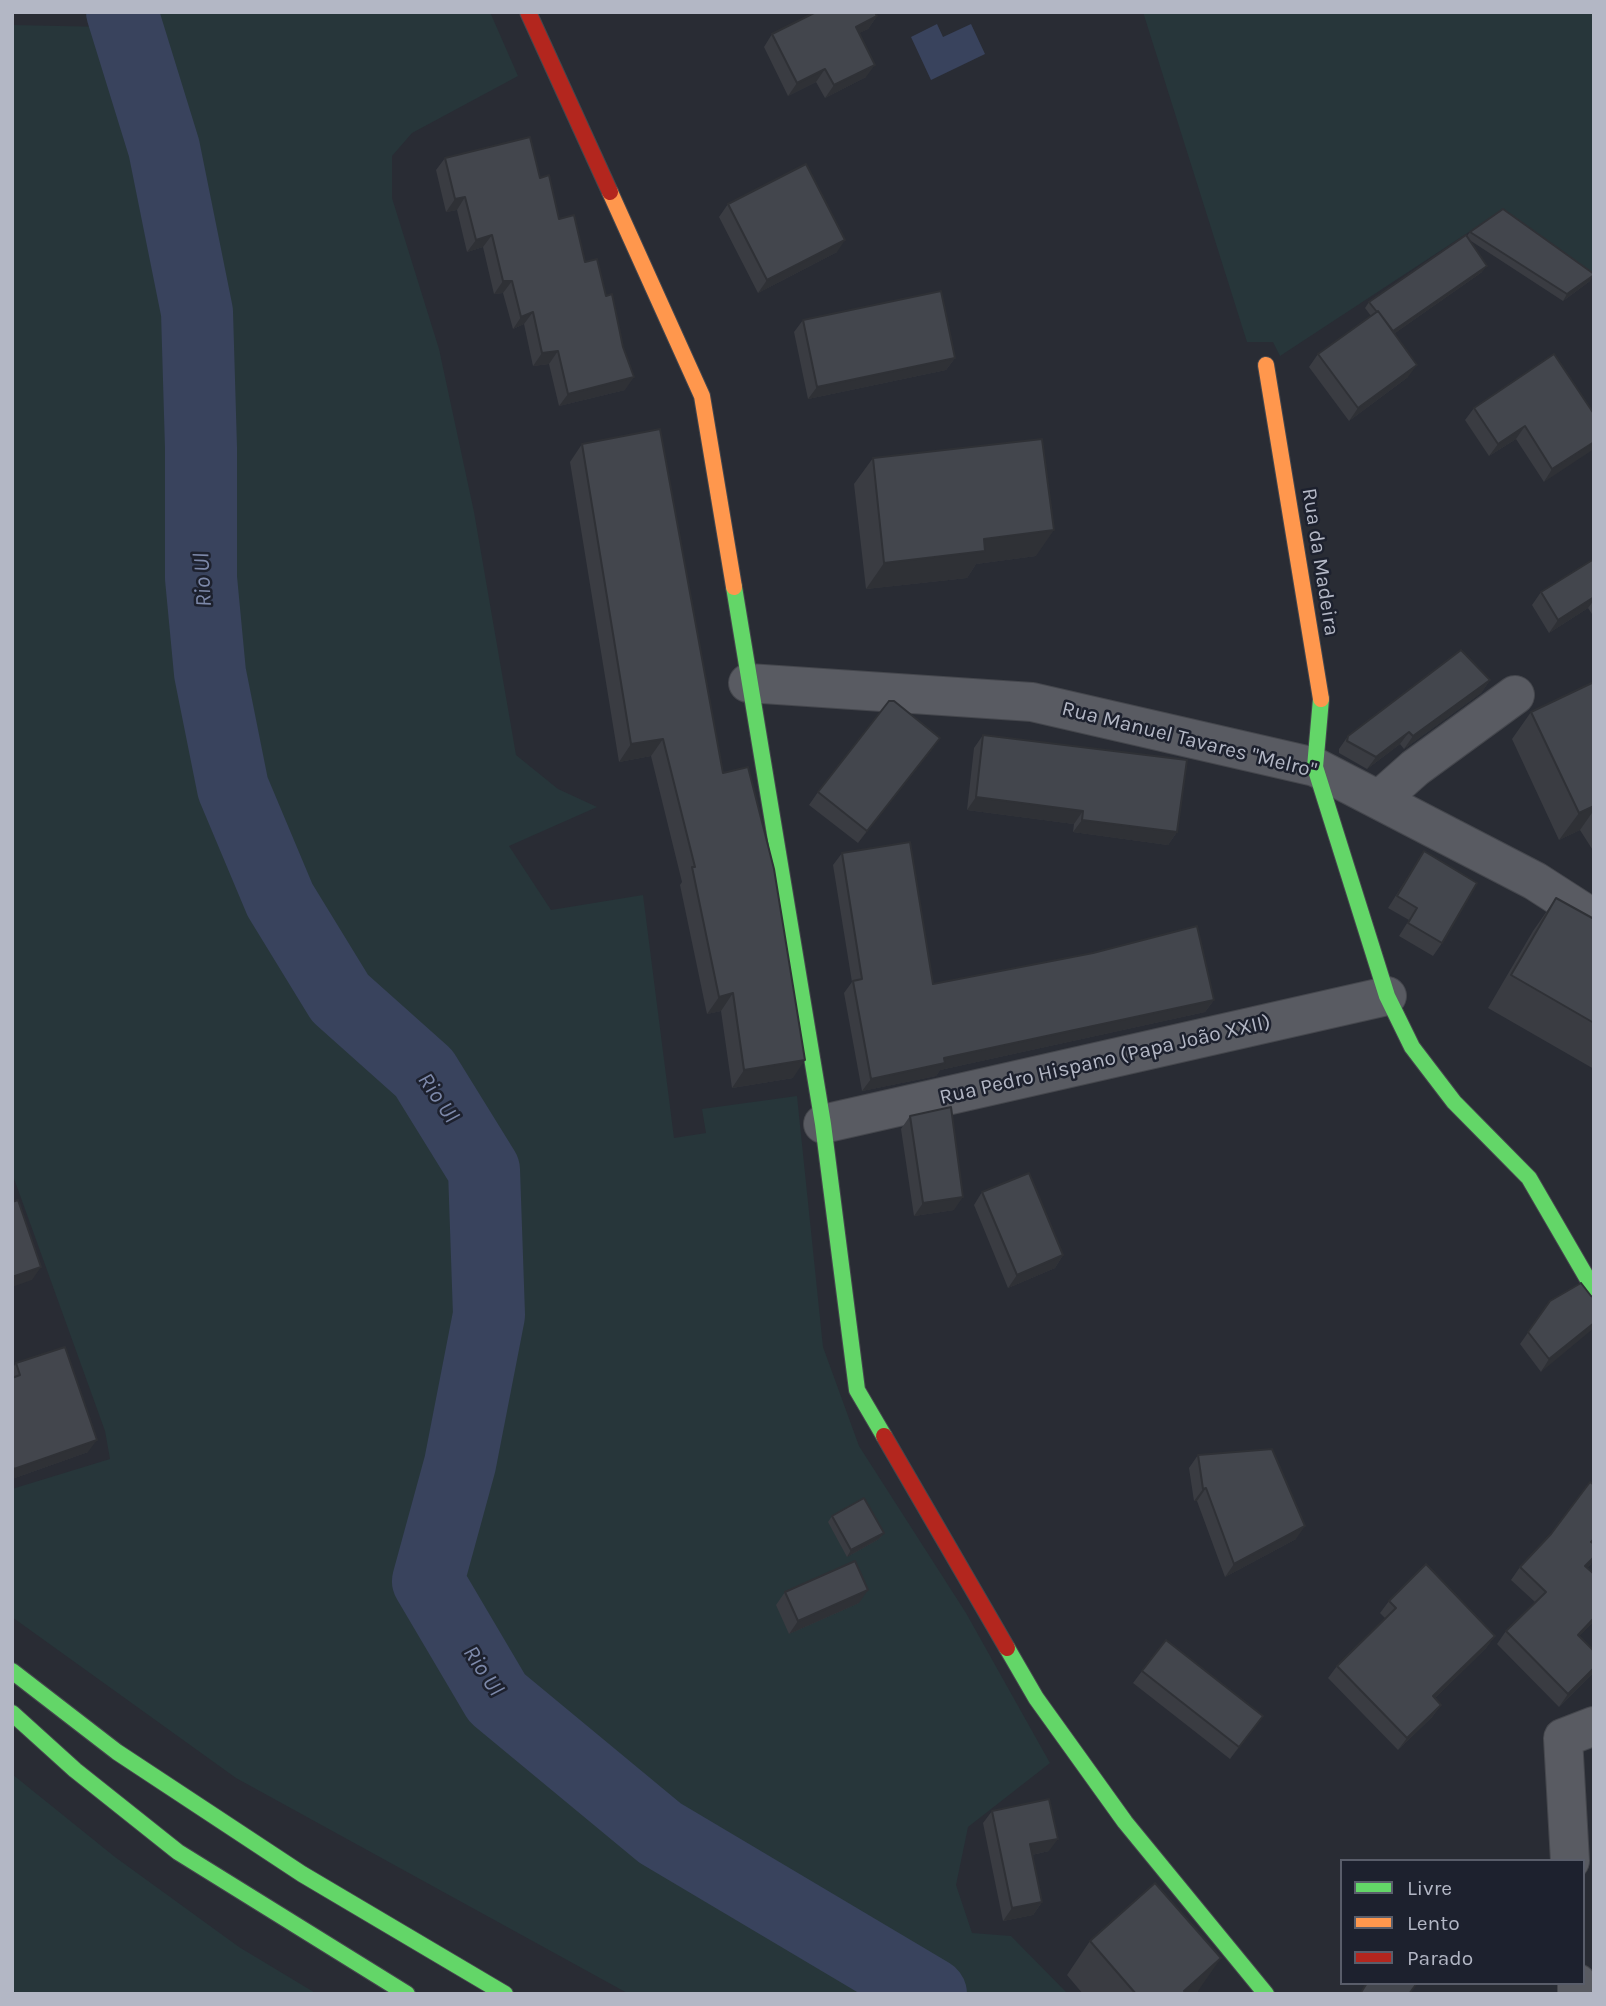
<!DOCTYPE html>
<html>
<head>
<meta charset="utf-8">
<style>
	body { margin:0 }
	#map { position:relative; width:1606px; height:2006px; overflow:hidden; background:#292c34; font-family:Karla,sans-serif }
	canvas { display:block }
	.frame { position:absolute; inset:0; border:14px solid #b3b7c5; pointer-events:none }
	.legend { position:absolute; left:1340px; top:1859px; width:245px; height:126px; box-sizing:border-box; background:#1d212e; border:2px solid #595d6a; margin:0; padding:9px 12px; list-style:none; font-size:21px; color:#b3b7c5 }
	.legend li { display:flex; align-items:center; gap:14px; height:35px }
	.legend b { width:35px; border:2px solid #595d6a }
</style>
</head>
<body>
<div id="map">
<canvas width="1606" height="2006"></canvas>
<div class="frame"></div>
<ul class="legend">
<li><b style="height:9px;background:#63d668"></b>Livre</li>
<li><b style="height:9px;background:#ff974d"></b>Lento</li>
<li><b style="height:9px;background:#b3261e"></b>Parado</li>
</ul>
</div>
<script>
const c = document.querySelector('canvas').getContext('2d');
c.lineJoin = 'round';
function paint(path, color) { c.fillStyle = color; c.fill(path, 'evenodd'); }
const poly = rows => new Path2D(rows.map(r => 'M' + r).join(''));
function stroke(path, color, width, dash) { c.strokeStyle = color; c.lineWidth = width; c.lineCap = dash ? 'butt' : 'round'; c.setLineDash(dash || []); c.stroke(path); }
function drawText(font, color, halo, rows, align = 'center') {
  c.font = font + ' Karla,sans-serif'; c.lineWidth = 5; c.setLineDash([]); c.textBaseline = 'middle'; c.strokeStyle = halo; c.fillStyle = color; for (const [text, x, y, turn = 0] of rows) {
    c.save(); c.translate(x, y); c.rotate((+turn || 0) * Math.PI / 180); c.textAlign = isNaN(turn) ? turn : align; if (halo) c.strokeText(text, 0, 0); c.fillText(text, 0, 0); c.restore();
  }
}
const green = poly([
	[135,12,490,12,518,76,412,133,392,156,392,198,439,349,474,512,516,755,558,789,597,807,509,846,551,910,643,895,674,1138,706,1133,702,1109,797,1096,823,1347,859,1446,966,1613,1050,1763,968,1827,956,1885,972,1933,1011,1936,1068,1994,952,1994,620,1786,535,1713,488,1660,448,1587,448,1545,482,1440,499,1330,501,1226,494,1168,454,1099,417,1047,343,983,249,803,223,679,213,512,208,309,203,241,178,141],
	[1143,12,1594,12,1594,275,1501,211,1280,356,1273,342,1247,342],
	[12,25,108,27,143,144,176,315,180,508,191,644,209,778,268,921,318,1004,409,1085,465,1201,464,1332,408,1578,486,1710,598,1802,901,1994,629,1994,236,1778,12,1617,12,1489,110,1459,105,1431,12,1173],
	[12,1774,115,1857,239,1947,317,1994,12,1994]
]);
const water = poly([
	[937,24,943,37,971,24,985,54,931,80,911,37]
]);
const river = poly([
	[122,12,164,148,197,312,201,448,201,578,210,673,233,788,280,900,340,998,424,1073,484,1170,489,1315,460,1464,428,1581,497,1698,660,1833,931,1994]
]);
const street = poly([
	[748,683,1032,702,1315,767,1535,881,1594,919],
	[1379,800,1415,768,1515,695],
	[823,1124,1387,996],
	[1570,1861,1563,1738,1594,1726],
	[1577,1983,1577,1994]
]);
const fast = poly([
	[734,587,823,1124,857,1390,884,1436],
	[1321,699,1315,767,1387,996,1412,1047,1454,1102,1529,1178,1594,1290],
	[1007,1648,1036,1698,1125,1822,1266,1994],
	[12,1671,117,1752,302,1874,505,1994],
	[12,1713,75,1770,178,1852,407,1994]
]);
const slow = poly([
	[610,192,702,396,734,587],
	[1266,365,1321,699]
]);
const jam = poly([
	[528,12,610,192],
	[884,1436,1007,1648]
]);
const wall = poly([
	[877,16,868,29,859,33,866,77,825,98,816,82,788,96,764,47,772,34],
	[445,158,540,178,559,219,585,262,625,390,559,406,549,364,533,366,524,324,513,329,503,293,494,294,483,247,467,252,457,210,446,212,436,170],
	[728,204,837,252,758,293,719,217],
	[1470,232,1590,281,1563,301,1471,241,1482,272,1395,333,1408,377,1349,421,1309,367,1318,354,1371,316,1365,308,1369,302,1467,236],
	[803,320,955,358,946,370,808,399,794,332],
	[1474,408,1594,414,1544,482,1516,439,1489,456,1465,420],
	[582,444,723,773,793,1078,732,1088,721,1011,707,1014,680,885,682,882,651,756,619,762,570,462],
	[873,458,1036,556,976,564,967,578,866,589,854,484],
	[1594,559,1594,617,1588,608,1549,633,1532,605,1541,592],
	[1490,680,1481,693,1404,749,1400,744,1367,769,1339,753,1339,749,1348,736],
	[1594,682,1594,852,1580,830,1559,840,1512,739,1531,712],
	[983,735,1177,832,1168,845,1073,832,1074,824,967,810,974,748],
	[940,738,858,843,809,805,818,792],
	[1424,851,1442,943,1433,956,1399,936,1409,920,1388,908],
	[842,853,933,984,1214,1000,1205,1012,940,1070,936,1076,862,1091,844,993,852,982,833,865],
	[1556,898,1594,919,1594,1069,1488,1008,1533,931],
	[910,1116,954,1210,914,1216,901,1129],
	[982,1192,1063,1255,1055,1268,1008,1288,974,1205],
	[1591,1296,1594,1297,1541,1372,1520,1344,1550,1301],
	[16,1363,88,1452,12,1479,12,1369],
	[1198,1455,1296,1539,1225,1577,1197,1501,1194,1501,1189,1468],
	[832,1516,884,1533,879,1539,847,1557,828,1522],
	[1592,1542,1591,1564,1587,1568,1594,1621,1579,1636,1594,1672,1559,1707,1497,1644,1506,1631,1535,1602,1511,1580,1520,1567],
	[785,1592,859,1603,789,1634,776,1605],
	[1389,1601,1495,1636,1486,1648,1435,1698,1441,1705,1432,1717,1398,1750,1328,1678,1337,1666,1386,1619,1380,1613],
	[1142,1671,1263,1716,1230,1759,1133,1683],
	[992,1811,1049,1851,1032,1855,1042,1902,1033,1915,1003,1921,983,1823],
	[1090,1941,1198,1991,1195,1994,1083,1994,1067,1975]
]);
const shadedWall = poly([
	[877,16,868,29,847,39,856,27],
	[875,65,866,77,825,98,834,85],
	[825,69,816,82,788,96,797,83],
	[465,197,457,210,446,212,455,199],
	[492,235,483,247,467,252,476,240],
	[845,240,837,252,758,293,767,280],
	[1487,266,1482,272,1388,338,1393,331],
	[1594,275,1590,281,1563,301,1567,294],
	[503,281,512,281,503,293,494,294],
	[533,312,524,324,513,329,521,317],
	[558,351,549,364,533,366,542,353],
	[955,358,946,370,808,399,817,387],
	[1417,365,1408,377,1349,421,1358,408],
	[634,377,625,390,559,406,568,394],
	[1525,426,1516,439,1489,456,1498,444],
	[1594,442,1594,449,1544,482,1552,469],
	[1054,530,1036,556,976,564,967,578,866,589,884,563,984,539],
	[1594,597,1594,600,1588,608,1549,633,1558,620],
	[1490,680,1481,693,1404,749,1413,736],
	[1409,732,1400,744,1367,769,1376,757],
	[940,738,931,751,858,843,867,831],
	[663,739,651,756,619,762,631,744],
	[976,797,1083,811,1074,824,967,810],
	[1594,806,1594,810,1580,830,1559,840,1579,813],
	[1082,820,1177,832,1168,845,1073,832],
	[733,993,721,1011,707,1014,719,997],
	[1214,1000,1205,1012,940,1070,936,1076,862,1091,871,1079,944,1058],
	[805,1060,793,1078,732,1088,744,1070],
	[963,1197,954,1210,914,1216,923,1203],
	[1063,1255,1055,1268,1008,1288,1017,1275],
	[41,1267,32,1280,12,1287,12,1277],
	[1594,1323,1594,1328,1541,1372,1549,1359],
	[97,1440,88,1452,12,1479,12,1471,14,1469],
	[1206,1488,1197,1501,1194,1501,1203,1489],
	[1305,1526,1296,1539,1225,1577,1234,1564],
	[884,1533,879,1539,847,1557,851,1550],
	[1594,1557,1594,1559,1591,1564,1577,1579,1585,1566],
	[868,1590,859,1603,789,1634,798,1621],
	[1594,1618,1594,1621,1569,1647,1578,1635],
	[1495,1636,1486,1648,1424,1709,1433,1696],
	[1594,1668,1594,1672,1559,1707,1568,1694],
	[1441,1705,1432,1717,1398,1750,1407,1738],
	[1263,1716,1254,1729,1230,1759,1239,1747],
	[1058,1839,1049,1851,1022,1857,1030,1844],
	[1042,1902,1033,1915,1003,1921,1012,1908],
	[1221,1958,1198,1991,1195,1994,1181,1994]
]);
const building = poly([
	[816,12,875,12,877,16,856,27,875,65,834,85,825,69,797,83,772,34,816,12],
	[530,137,540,178,549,175,559,219,574,215,585,262,597,259,606,296,612,294,623,347,634,377,568,394,558,351,542,353,533,312,521,317,512,281,503,281,492,235,476,240,465,197,455,199,445,158,530,137],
	[806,164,845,240,767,280,728,204,806,164],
	[1503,209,1594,274,1594,275,1567,294,1470,232,1503,209],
	[1466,235,1487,266,1393,331,1378,311,1377,312,1369,302,1466,235],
	[941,291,955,358,817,387,803,320,941,291],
	[1378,311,1417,365,1358,408,1318,354,1378,311],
	[1554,354,1594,414,1594,442,1552,469,1525,426,1498,444,1474,408,1554,354],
	[660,429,723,773,748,767,774,869,805,1060,744,1070,733,993,719,997,692,867,695,867,663,739,631,744,582,444,660,429],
	[1042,439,1054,530,984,539,985,551,884,563,873,458,1042,439],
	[1594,559,1594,597,1558,620,1541,592,1594,559],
	[1461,650,1490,680,1413,736,1409,732,1376,757,1347,741,1348,736,1461,650],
	[1594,682,1594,806,1579,813,1531,712,1594,682],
	[889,701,894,701,940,738,867,831,818,792,889,701],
	[983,735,1187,760,1177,832,1082,820,1083,811,976,797,983,735],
	[910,842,933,984,1093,953,1197,926,1214,1000,944,1058,945,1063,871,1079,853,981,862,979,842,853,910,842],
	[1424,851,1477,883,1442,943,1408,923,1417,908,1397,896,1424,851],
	[1556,898,1594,919,1594,1023,1511,975,1556,898],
	[951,1107,963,1197,923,1203,910,1116,951,1107],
	[1029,1173,1063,1255,1017,1275,982,1192,1029,1173],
	[18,1200,41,1267,12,1277,12,1202,18,1200],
	[1581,1283,1591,1296,1594,1297,1594,1323,1549,1359,1528,1332,1550,1301,1581,1283],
	[65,1347,97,1440,14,1469,12,1465,12,1378,20,1375,16,1363,65,1347],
	[1272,1449,1305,1526,1234,1564,1206,1488,1203,1489,1198,1455,1272,1449],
	[1590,1482,1594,1485,1594,1539,1591,1542,1594,1544,1594,1557,1585,1566,1594,1574,1594,1618,1578,1635,1594,1651,1594,1668,1568,1694,1506,1631,1546,1592,1520,1567,1551,1534,1590,1482],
	[864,1498,884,1533,851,1550,832,1516,864,1498],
	[855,1561,868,1590,798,1621,785,1592,855,1561],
	[1426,1564,1495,1636,1433,1696,1441,1705,1407,1738,1337,1666,1396,1608,1389,1601,1426,1564],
	[1166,1640,1263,1716,1239,1747,1142,1671,1166,1640],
	[1049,1799,1058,1839,1030,1844,1042,1902,1012,1908,992,1811,1049,1799],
	[1155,1883,1221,1958,1184,1991,1186,1994,1136,1994,1090,1941,1155,1883],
	[1367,1983,1417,1983,1409,1994,1360,1994,1367,1983]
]);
const streetNames = [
	["Rua da Madeira",1320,562,81],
	["Rua Manuel Tavares \"Melro\"",1189,740,14],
	["Rua Pedro Hispano (Papa João XXII)",1105,1060,-13]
];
const waterNames = [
	["Rio Ul",203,580,-93],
	["Rio Ul",438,1098,56],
	["Rio Ul",483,1671,57]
];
paint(green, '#27363a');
paint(water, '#39435d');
stroke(river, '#39435d', 72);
stroke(street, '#45474d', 40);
stroke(fast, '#45474d', 18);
stroke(slow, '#45474d', 18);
stroke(jam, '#45474d', 18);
stroke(street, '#595b62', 38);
stroke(fast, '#63d668', 16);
stroke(slow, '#ff974d', 16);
stroke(jam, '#b3261e', 16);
paint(wall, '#3a3c42');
paint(shadedWall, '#2f3136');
paint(building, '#43464d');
stroke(building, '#2f3136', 2);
drawText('21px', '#b3b7c5', '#1d212e', streetNames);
drawText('italic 23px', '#7d89aa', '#1d212e', waterNames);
</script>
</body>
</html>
